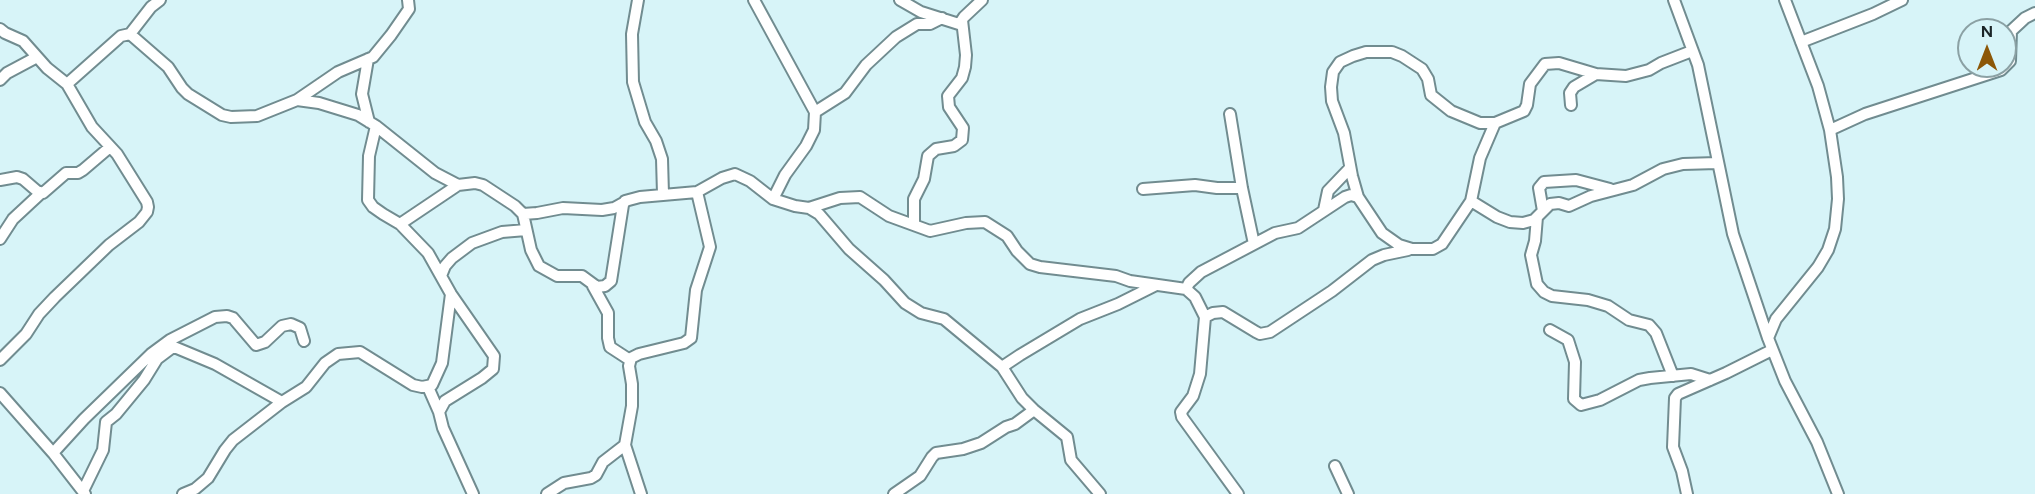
<!DOCTYPE html>
<html>
<head>
<meta charset="utf-8">
<style>
	body { margin:0 }
	#map { position:relative; width:2035px; height:494px; overflow:hidden; background:#d7f4f8; font-family:Figtree,sans-serif }
	canvas { display:block }
	.north { position:absolute; left:1957px; top:18px; width:60px; height:60px; box-sizing:border-box; background:#d7f4f8; border:2px solid #8ba1a4; border-radius:50%; rotate:0deg; font-size:16px; font-weight:700; line-height:24px; text-align:center; color:#1a2527 }
	.north::after { content:''; display:block; margin:auto; width:21px; height:27px; background:#8c5707; clip-path:polygon(50% 0,100% 100%,50% 72%,0 100%) }
</style>
</head>
<body>
<div id="map">
<canvas width="2035" height="494"></canvas>
<div class="north">N</div>
</div>
<script>
const c = document.querySelector('canvas').getContext('2d');
c.lineJoin = 'round';
const poly = rows => new Path2D(rows.map(r => 'M' + r).join(''));
function stroke(path, color, width, dash) { c.strokeStyle = color; c.lineWidth = width; c.lineCap = dash ? 'butt' : 'round'; c.setLineDash(dash || []); c.stroke(path); }
const minor = poly([
	[638,0,632,34,633,82,645,122,656,141,662,159,663,194],
	[754,0,815,112,814,130,806,146,785,175,773,199],
	[900,0,921,12,962,25],
	[1674,0,1698,65,1733,234,1768,338,1785,381,1817,442,1838,494],
	[0,29,5,33,23,41,47,68,67,84,92,127,117,154,147,202,148,207,147,212,139,222,109,245,55,297,39,314,26,334,0,360],
	[130,34,151,7,160,0],
	[1801,42,1873,14,1902,0],
	[368,59,362,94,369,122],
	[0,80,7,73,37,57],
	[67,84,121,36,130,34,168,67,182,88,188,94,222,115,231,117,257,116,297,100,319,103,358,115,376,126,435,173,458,185,475,183,483,185,515,206,523,214,531,250,539,266,557,276,582,276,597,287,605,286,611,281,623,205,625,201,640,197,697,192,722,178,735,174,750,181,773,199,795,206,809,208,840,198,860,197,889,216,930,231,966,223,985,222,1007,236,1017,251,1030,264,1040,267,1116,276,1130,281,1186,289,1195,297,1205,317,1200,374,1193,396,1181,412,1182,417,1238,494],
	[297,100,338,72,373,57,391,35,409,9,408,0],
	[1571,105,1570,93,1574,87,1596,74],
	[815,112,845,93,866,65,896,37,917,24,930,24,942,18],
	[1230,114,1242,188,1254,244],
	[1495,123,1480,158,1471,201,1442,244,1433,249,1412,249,1399,245,1382,233,1358,197,1352,176,1344,133,1332,101,1331,87,1333,72,1340,62,1353,56,1366,52,1392,52,1402,56,1422,69,1428,79,1431,95,1451,111,1480,123,1495,123,1524,111,1527,105,1530,84,1545,64,1559,63,1596,74,1626,76,1649,70,1661,63,1692,51],
	[376,126,369,156,368,200,373,207,383,214,400,224,428,253,451,294,494,356,493,369,482,378,445,401,439,412,443,428,473,494],
	[1830,130,1865,114,2001,70,2010,61,2011,31,2025,18,2035,13],
	[0,180,17,177,23,179,37,191,43,193,66,173,78,173,83,170,110,147],
	[1143,189,1195,185,1217,188,1242,188],
	[1471,201,1497,217,1510,222,1523,223,1534,220,1550,204,1559,203,1569,206,1591,196,1633,185,1663,169,1683,164,1717,163],
	[809,208,819,214,849,249,884,280,905,303,921,313,944,319,1002,367,1022,398,1034,410,1067,437,1071,460,1100,494],
	[1324,210,1328,191,1350,168],
	[1543,211,1539,188,1544,182,1576,180,1610,189],
	[523,214,537,213,563,208,602,210,614,208,623,203],
	[1537,217,1535,241,1531,255,1537,284,1544,292,1552,296,1588,300,1608,306,1629,320,1649,325,1656,333,1673,376],
	[400,224,458,185],
	[914,225,914,199,924,179,928,156,936,149,954,146,962,140,963,128,949,107,948,96,962,78,965,67,966,55,962,20,964,17,982,0],
	[0,239,13,219,41,193],
	[441,276,445,266,452,258,472,243,502,232,526,230],
	[593,286,608,313,608,338,610,347,630,360],
	[1186,289,1189,283,1201,272,1275,233,1298,228,1345,197,1351,195,1358,197],
	[1205,317,1213,313,1223,312,1256,332,1260,334,1270,332,1332,291,1372,260,1384,255,1408,250],
	[1550,330,1568,340,1575,362,1574,399,1581,405,1600,400,1639,380,1650,378,1691,374,1710,380],
	[1768,338,1776,319,1818,267,1828,250,1835,229,1838,199,1837,177,1830,130,1818,86,1785,0],
	[167,344,215,364,282,402],
	[1002,367,1020,355,1080,319,1118,304,1156,285],
	[428,387,439,412],
	[0,393,53,453,85,494],
	[625,445,641,494],
	[53,453,84,419,151,354,170,340,215,317,227,316,233,318,256,345,265,342,282,326,291,324,300,328,304,341],
	[1335,466,1348,494],
	[83,491,103,450,106,422,116,414,144,380,157,359,173,347],
	[183,494,195,489,208,478,225,450,233,440,282,402,306,387,325,363,338,354,360,352,413,385,422,387,432,385,442,363,451,294],
	[547,494,564,483,591,478,596,475,603,462,625,445,632,406,632,384,629,366,631,358,639,354,684,343,691,338,696,290,710,247,697,192],
	[894,494,920,476,932,457,936,453,963,449,981,443,1006,427,1015,424,1034,410],
	[1687,494,1682,471,1673,447,1675,398,1678,394,1726,373,1772,350]
]);
stroke(minor, '#718c90', 14);
stroke(minor, '#fff', 10);
</script>
</body>
</html>
